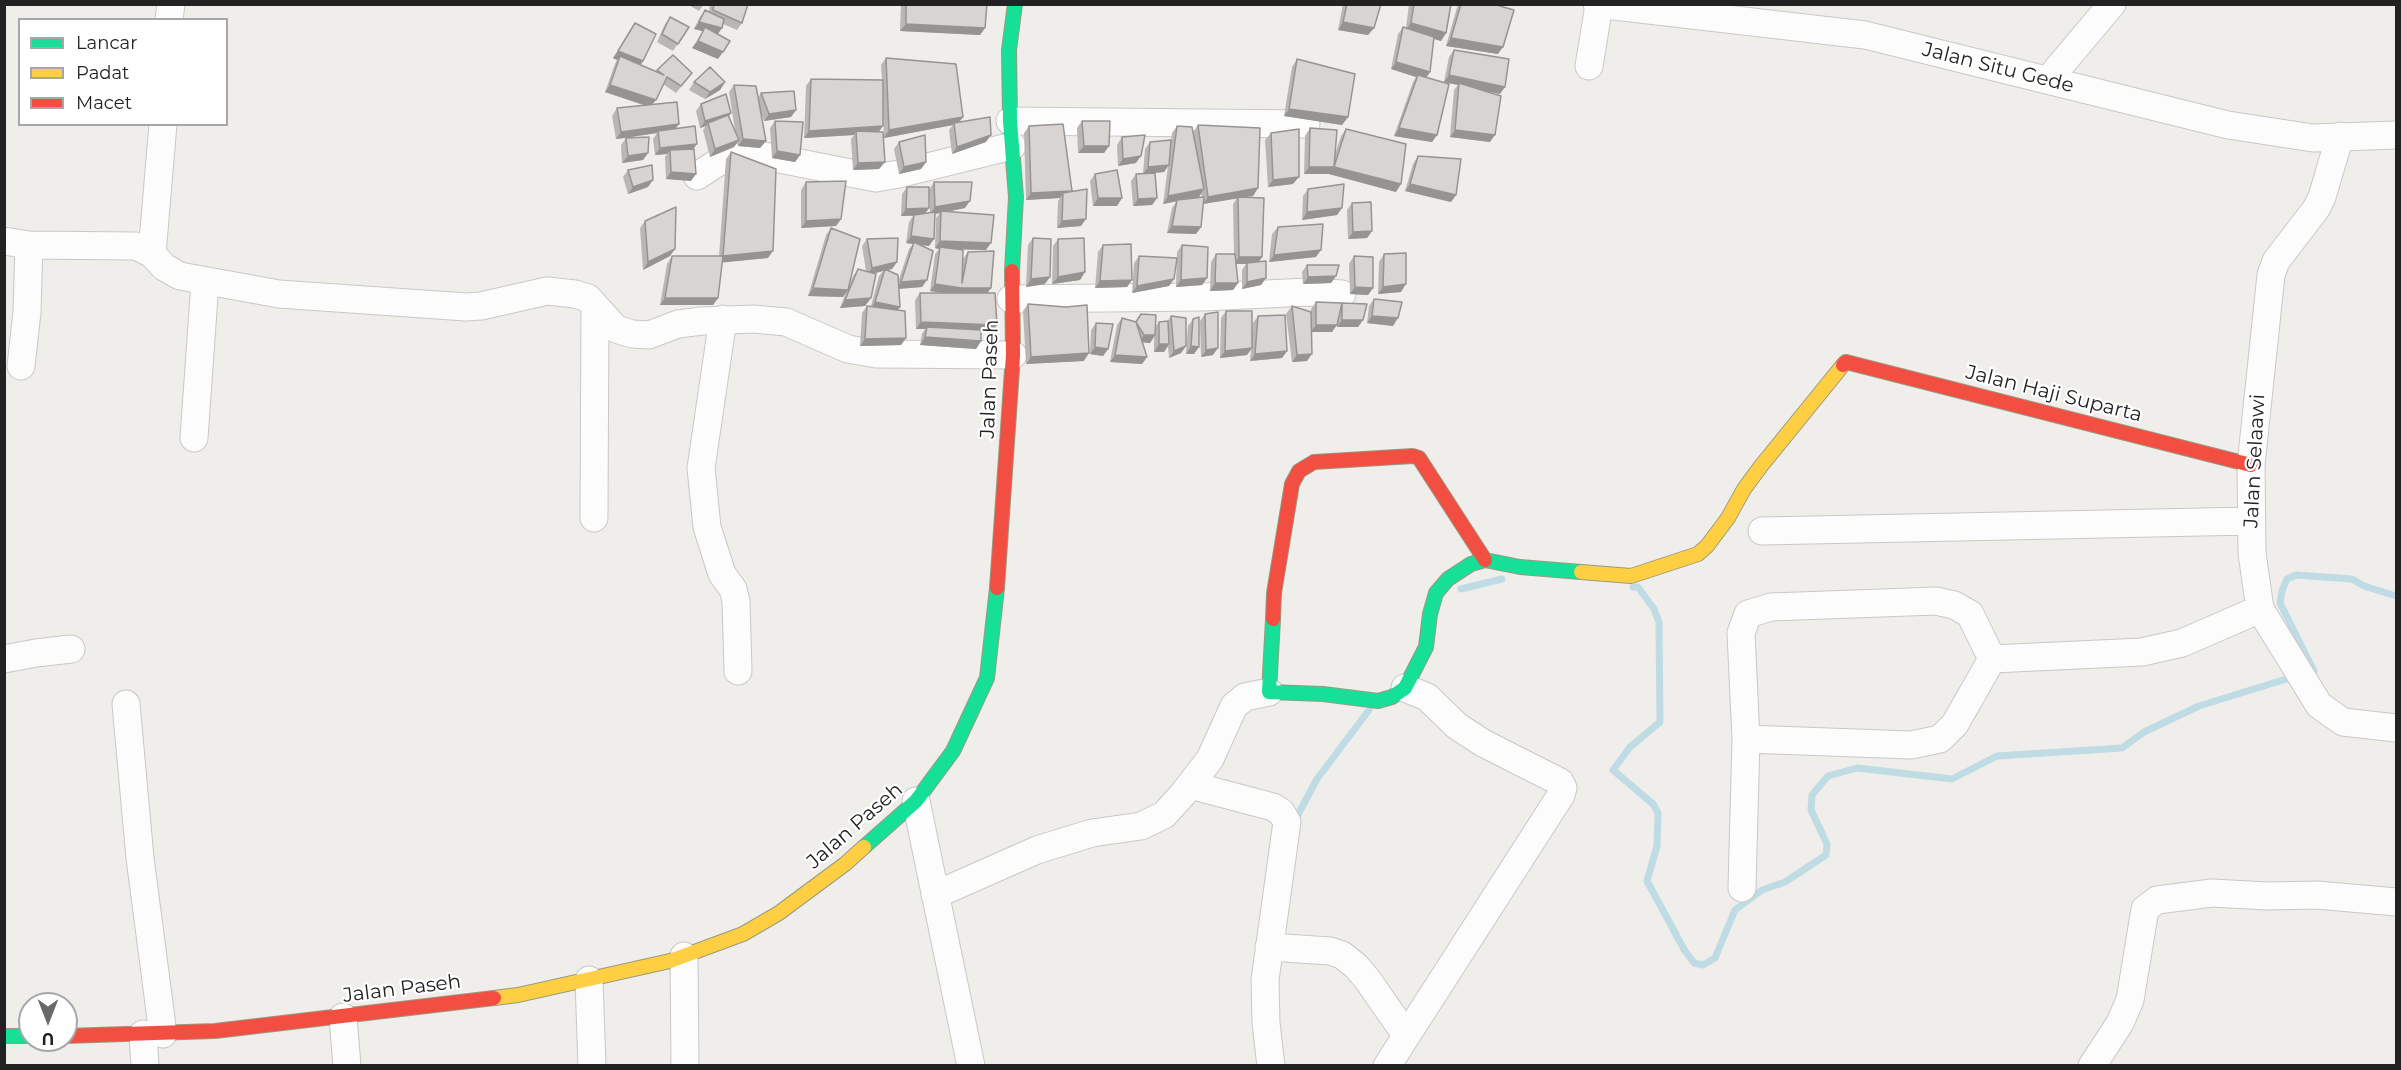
<!DOCTYPE html>
<html>
<head>
<meta charset="utf-8">
<style>
	body { margin:0 }
	#map { position:relative; width:2401px; height:1070px; overflow:hidden; background:#f0eeeb; font-family:Montserrat,sans-serif }
	canvas { display:block }
	.frame { position:absolute; inset:0; border:6px solid #222; pointer-events:none }
	.legend { position:absolute; left:18px; top:18px; width:210px; height:108px; box-sizing:border-box; background:#fff; border:2px solid #a7a7a7; margin:0; padding:8px 10px; list-style:none; font-size:18px; color:#222 }
	.legend li { display:flex; align-items:center; gap:12px; height:30px }
	.legend b { width:30px; border:2px solid #a7a7a7 }
	.north { position:absolute; left:18px; top:992px; width:60px; height:60px; box-sizing:border-box; background:#fff; border:2px solid #a7a7a7; border-radius:50%; rotate:180deg; font-size:16px; font-weight:700; line-height:24px; text-align:center; color:#222 }
	.north::after { content:''; display:block; margin:auto; width:21px; height:27px; background:#6a6968; clip-path:polygon(50% 0,100% 100%,50% 72%,0 100%) }
</style>
</head>
<body>
<div id="map">
<canvas width="2401" height="1070"></canvas>
<div class="frame"></div>
<ul class="legend">
<li><b style="height:8px;background:#16e098"></b>Lancar</li>
<li><b style="height:8px;background:#ffcf43"></b>Padat</li>
<li><b style="height:8px;background:#f24e42"></b>Macet</li>
</ul>
<div class="north">U</div>
</div>
<script>
const c = document.querySelector('canvas').getContext('2d');
c.lineJoin = 'round';
const poly = rows => new Path2D(rows.map(r => 'M' + r).join(''));
function stroke(path, color, width, dash) { c.strokeStyle = color; c.lineWidth = width; c.lineCap = dash ? 'butt' : 'round'; c.setLineDash(dash || []); c.stroke(path); }
function paint(path, color) { c.fillStyle = color; c.fill(path, 'evenodd'); }
function drawText(font, color, halo, rows, align = 'center') {
  c.font = font + ' Montserrat,sans-serif'; c.lineWidth = 4.5; c.setLineDash([]); c.textBaseline = 'middle'; c.strokeStyle = halo; c.fillStyle = color; for (const [text, x, y, turn = 0] of rows) {
    c.save(); c.translate(x, y); c.rotate((+turn || 0) * Math.PI / 180); c.textAlign = isNaN(turn) ? turn : align; if (halo) c.strokeText(text, 0, 0); c.fillText(text, 0, 0); c.restore();
  }
}
const stream = poly([
	[1633,587,1638,587,1654,609,1659,622,1660,722,1630,747,1613,770,1653,804,1658,813,1657,846,1647,881,1685,951,1694,963,1703,965,1715,958,1735,910,1762,890,1785,882,1826,855,1827,844,1811,810,1812,795,1828,776,1857,768,1952,779,1997,756,2122,748,2144,732,2199,706,2296,676],
	[1461,589,1502,579],
	[2307,673,2314,671,2280,603,2282,591,2287,579,2296,575,2352,579,2364,586,2396,596],
	[1294,822,1317,779,1369,710]
]);
const street = poly([
	[1597,4,1865,35,2228,125,2313,138,2396,135],
	[169,20,171,4],
	[1589,66,1599,5],
	[2048,80,2112,4],
	[1010,121,1306,124],
	[2340,136,2322,197,2316,209,2276,261,2271,275,2251,465,2252,553,2260,609,2319,705,2343,722,2396,728],
	[697,176,720,161,732,157,748,156,764,156,876,178,899,174,1012,146],
	[4,241,29,245,136,246,152,254,164,267,180,276,279,294,466,307,481,306,547,291,575,294,588,298,616,329,632,334,649,335,678,324,702,321,753,319,786,322,848,349,876,354,1013,355],
	[152,254,163,124],
	[1011,299,1203,297,1308,292,1342,294],
	[723,319,701,468,707,527,722,574,733,589,736,601,738,671],
	[21,366,27,312,29,245],
	[194,438,205,282],
	[594,518,595,306],
	[1762,531,2251,521],
	[4,659,36,653,71,649],
	[126,704,140,858,163,1034],
	[1746,739,1911,745,1940,739,1955,724,1992,659,2142,652,2182,643,2260,609],
	[1190,785,1273,807,1281,812,1287,822,1265,980,1266,1023,1271,1066],
	[916,801,971,1066],
	[1742,888,1746,739,1741,633,1748,614,1771,607,1936,601,1954,605,1970,614,1992,659],
	[935,895,1037,850,1092,833,1141,826,1164,815,1183,794,1210,759,1234,706,1245,697,1269,692],
	[1269,947,1330,951,1342,955,1356,966,1367,979,1406,1035],
	[684,956,685,1066],
	[589,980,592,1066],
	[343,1017,347,1066],
	[143,1034,145,1066],
	[1387,1066,1561,795,1563,788,1560,782,1483,743,1457,726,1427,697,1405,688],
	[2092,1066,2120,1023,2130,1000,2145,909,2157,900,2212,893,2267,896,2317,895,2396,902]
]);
const fast = poly([
	[1012,271,1016,197,1010,121,1009,50,1015,4],
	[1273,619,1269,692,1323,694,1378,701,1392,697,1405,688,1426,647,1430,614,1436,593,1448,579,1471,564,1485,560,1520,567,1581,572],
	[864,847,916,801,953,751,987,678,997,588],
	[4,1036,30,1036]
]);
const slow = poly([
	[1581,572,1631,576,1698,554,1707,546,1728,518,1744,489,1761,466,1843,365],
	[494,998,518,995,670,961,743,934,779,913,845,864,864,847]
]);
const jam = poly([
	[1843,365,1846,362,2251,465],
	[997,588,1013,355,1012,271],
	[1273,619,1274,593,1292,484,1299,471,1314,462,1413,456,1419,458,1485,560],
	[66,1036,215,1031,494,998]
]);
const wall = poly([
	[687,4,704,4,699,11],
	[710,4,748,4,742,23,737,30,723,24,722,28,718,34,718,59,692,48,703,31,694,29,700,17,705,10,709,12],
	[901,4,987,4,985,28,980,35,900,31],
	[1343,4,1381,4,1374,28,1368,35,1338,30],
	[1409,4,1451,4,1446,33,1441,41,1434,39,1430,72,1427,77,1437,135,1432,142,1394,136,1413,82,1416,77,1391,69,1398,34,1403,27,1406,28],
	[1458,4,1493,4,1498,54,1446,46],
	[670,17,689,27,673,51,657,42,665,24],
	[635,23,643,61,640,65,656,71,657,70,692,73,676,93,663,84,652,105,693,149,691,181,666,179,665,157,667,154,655,155,653,139,657,133,626,138,648,153,643,160,622,163,621,145,626,138,616,139,612,116,617,108,646,106,605,92,615,64,617,60,613,58],
	[1454,50,1500,94,1481,90,1490,142,1450,137,1454,90,1458,85,1444,82,1449,57],
	[886,58,960,122,986,142,952,154,949,130,953,125,884,138,883,101,879,132,885,162,879,169,853,170,851,139,854,135,804,138,806,86,811,79,882,80,881,65],
	[1297,59,1348,117,1342,125,1284,116,1292,67],
	[694,82,725,82,720,90,705,99,689,90],
	[734,85,758,98,761,93,796,110,791,117,764,121,761,112,766,141,760,148,738,146,737,143,734,147,710,157,703,130,706,126,700,128,696,111,701,104,731,113,729,116,735,130,729,92],
	[775,121,800,155,795,162,772,158,770,128],
	[1082,121,1109,146,1104,153,1078,153,1077,128],
	[1198,125,1258,188,1253,196,1243,197,1262,257,1259,262,1266,278,1261,285,1242,289,1242,270,1246,264,1236,264,1238,283,1233,290,1210,291,1211,262,1216,254,1234,254,1233,204,1237,198,1203,204,1201,227,1196,234,1167,233,1172,208,1177,201,1163,204,1168,166,1164,172,1153,173,1157,198,1152,205,1133,206,1131,181,1136,174,1143,173,1145,149,1150,142,1170,149,1172,133,1177,126,1193,132],
	[1201,193,1202,197,1186,199,1199,197],
	[1029,126,1071,192,1081,226,1057,228,1058,201,1060,198,1026,200,1024,133],
	[1310,128,1335,154,1341,136,1346,129,1396,192,1329,174,1304,174,1305,136],
	[1271,133,1293,184,1268,187,1265,140],
	[1122,137,1136,163,1118,166,1117,145],
	[899,142,926,162,921,169,899,174,894,149],
	[731,152,768,258,722,262,718,298,713,305,660,305,667,264,672,256,719,256,726,159],
	[1418,156,1456,195,1451,202,1405,191,1413,164],
	[628,170,648,187,628,194,623,177],
	[1095,174,1122,198,1117,206,1093,206,1090,181],
	[806,182,841,219,836,226,801,228,801,190],
	[934,182,965,208,946,212,986,250,958,249,963,263,963,259,968,252,991,288,987,293,992,333,981,332,981,341,976,349,920,345,922,334,925,329,916,329,915,300,920,293,943,293,930,291,935,254,939,249,935,248,936,218,940,213,935,214,929,246,922,245,927,280,922,287,899,289,898,310,906,338,901,345,860,346,862,313,867,306,871,306,879,276,883,271,873,274,871,298,865,306,840,308,847,290,843,297,808,296,826,235,831,228,848,289,853,276,858,269,866,271,862,246,867,239,897,262,892,269,887,270,898,282,909,249,913,244,906,243,909,222,913,216,901,216,902,194,907,187,929,208,925,214,930,213,929,190],
	[1308,189,1342,208,1337,215,1302,220,1303,196],
	[1352,203,1372,231,1367,238,1348,239,1347,210],
	[645,221,670,256,643,270,640,228],
	[1278,227,1316,257,1269,262,1272,234],
	[1033,238,1045,284,1026,287,1028,245],
	[1058,239,1085,272,1080,280,1052,284,1053,246],
	[1103,245,1132,280,1127,287,1095,288,1098,252],
	[1182,245,1207,278,1202,285,1176,287,1177,252],
	[1384,254,1401,292,1378,294,1379,262],
	[1139,256,1174,279,1169,286,1132,293,1134,263],
	[1354,256,1373,288,1368,295,1350,294,1349,264],
	[1307,265,1336,276,1331,283,1303,284,1302,272],
	[1374,299,1393,326,1367,323,1369,306],
	[1316,302,1367,304,1363,320,1358,327,1337,327,1337,322,1332,332,1311,332,1311,309],
	[1028,304,1066,307,1084,361,1026,364,1023,311],
	[1292,306,1307,361,1292,362,1286,314],
	[1226,311,1252,336,1253,323,1258,316,1287,351,1282,358,1250,361,1251,349,1247,355,1220,358,1221,318],
	[1205,314,1213,355,1201,357,1200,321],
	[1171,316,1186,346,1181,353,1169,358,1168,346,1164,352,1154,352,1154,337,1150,343,1142,342,1147,357,1142,364,1110,362,1117,325,1122,318,1155,327,1159,322,1167,322],
	[1193,319,1199,347,1194,354,1186,354,1188,326],
	[1096,323,1108,349,1103,356,1090,354,1091,330]
]);
const shadedWall = poly([
	[699,22,722,28,717,35,694,29],
	[1343,22,1374,28,1368,35,1338,30],
	[1411,23,1446,33,1441,41,1406,30],
	[906,24,985,28,980,35,900,31],
	[1451,38,1503,47,1498,54,1446,46],
	[698,41,723,52,718,59,692,48],
	[618,51,643,61,638,69,620,56,617,60,613,58],
	[1396,62,1430,72,1425,79,1418,75,1416,77,1391,69],
	[1449,75,1505,87,1500,94,1459,85,1459,83,1458,85,1444,82],
	[725,82,720,90,705,99,710,92],
	[610,85,656,100,650,107,605,92],
	[1289,109,1348,117,1342,125,1284,116],
	[796,110,791,117,764,121,769,114],
	[731,113,726,120,708,123,706,126,700,128,705,121],
	[963,117,958,124,954,123,953,125,884,138,889,130],
	[679,124,674,131,658,131,657,133,616,139,621,132],
	[883,126,878,133,856,131,854,135,804,138,809,131],
	[1399,128,1437,135,1432,142,1394,136],
	[1455,130,1495,135,1490,142,1450,137],
	[991,135,986,142,952,154,957,147],
	[743,139,766,141,760,148,738,146],
	[739,140,734,147,710,157,715,149],
	[697,144,692,151,670,150,667,154,655,155,660,148],
	[1084,146,1109,146,1104,153,1078,153],
	[777,151,800,155,795,162,772,158],
	[648,153,643,160,622,163,628,156],
	[1141,156,1136,163,1118,166,1123,159],
	[885,162,879,169,853,170,858,163],
	[926,162,921,169,899,174,904,167],
	[1169,165,1164,172,1143,174,1148,167],
	[1309,167,1334,167,1401,184,1396,192,1329,174,1304,174],
	[671,172,696,174,691,181,666,179],
	[1299,177,1293,184,1268,187,1273,180],
	[653,180,648,187,628,194,633,187],
	[1410,184,1456,195,1451,202,1405,191],
	[1258,188,1253,196,1203,204,1208,197],
	[1204,189,1199,197,1163,204,1168,196],
	[1072,191,1067,198,1063,193,1060,198,1026,200,1031,193],
	[1098,198,1122,198,1117,206,1093,206],
	[1157,198,1152,205,1133,206,1138,199],
	[970,201,965,208,930,215,935,207],
	[929,208,924,215,901,216,906,209],
	[1342,208,1337,215,1302,220,1307,212],
	[841,219,836,226,801,228,806,221],
	[1086,219,1081,226,1057,228,1062,221],
	[1172,226,1201,227,1196,234,1167,233],
	[1372,231,1367,238,1348,239,1353,232],
	[911,236,934,239,929,246,914,244,914,242,913,244,906,243],
	[940,241,991,243,986,250,940,249,940,247,939,249,935,248],
	[675,249,670,256,643,270,648,262],
	[1321,250,1316,257,1269,262,1274,255],
	[773,251,768,258,718,263,723,256],
	[1239,257,1262,257,1257,264,1247,263,1246,264,1234,264],
	[897,262,892,269,884,271,885,269,883,271,867,275,872,268],
	[1085,272,1080,280,1052,284,1058,277],
	[1336,276,1331,283,1303,284,1308,277],
	[1050,277,1045,284,1026,287,1031,279],
	[1207,278,1202,285,1176,287,1181,280],
	[1266,278,1261,285,1242,289,1247,282],
	[1174,279,1169,286,1132,293,1137,286],
	[927,280,922,287,896,289,901,282],
	[1132,280,1127,287,1095,288,1100,281],
	[1215,283,1238,283,1233,290,1210,291],
	[935,284,991,288,986,295,956,295,930,291],
	[1406,284,1401,292,1378,294,1383,287],
	[1355,287,1373,288,1368,295,1350,294],
	[813,288,848,290,843,297,808,296],
	[665,298,718,298,713,305,660,305],
	[871,298,865,306,840,308,845,300],
	[875,302,900,307,895,314,870,309],
	[1372,316,1398,318,1393,326,1367,323],
	[1342,320,1363,320,1358,327,1337,327],
	[921,322,997,325,992,333,926,330,927,327,925,329,916,329],
	[1316,325,1337,325,1332,332,1311,332],
	[1144,335,1155,335,1150,343,1139,342],
	[925,337,981,341,976,349,920,345],
	[906,338,901,345,860,346,865,339],
	[1159,344,1169,344,1164,352,1154,352],
	[1186,346,1181,353,1169,358,1174,351],
	[1191,346,1199,347,1194,354,1186,354],
	[1095,347,1108,349,1103,356,1090,354],
	[1218,348,1213,355,1201,357,1206,350],
	[1252,348,1247,355,1220,358,1225,351],
	[1287,351,1282,358,1250,361,1255,354],
	[1089,353,1084,361,1026,364,1031,357],
	[1312,354,1307,361,1292,362,1297,355],
	[1115,355,1147,357,1142,364,1110,362]
]);
const building = poly([
	[714,4,748,4,742,23,713,10,714,4],
	[906,4,987,4,985,28,906,24,906,4],
	[1347,4,1381,4,1374,28,1343,22,1347,4],
	[1414,4,1451,4,1446,33,1411,23,1414,4],
	[1461,4,1493,4,1514,10,1503,47,1451,38,1461,4],
	[705,10,724,19,722,28,699,22,705,10],
	[670,17,689,27,678,44,662,34,670,17],
	[635,23,656,34,643,61,618,51,635,23],
	[705,27,730,41,723,52,698,41,705,27],
	[1403,27,1434,37,1430,72,1396,62,1403,27],
	[1454,50,1509,59,1505,87,1449,75,1454,50],
	[673,55,692,73,681,86,667,77,656,100,610,85,620,56,664,75,657,70,673,55],
	[886,58,956,64,963,117,889,130,886,58],
	[1297,59,1355,74,1348,117,1289,109,1297,59],
	[710,67,725,82,710,92,694,82,710,67],
	[1418,75,1449,84,1437,135,1399,128,1418,75],
	[811,79,883,80,883,126,809,131,811,79],
	[1459,83,1501,96,1495,135,1455,130,1459,83],
	[734,85,756,86,766,141,743,139,734,85],
	[794,91,796,110,769,114,761,93,794,91],
	[726,94,731,113,705,121,701,104,726,94],
	[677,102,679,124,621,132,617,108,677,102],
	[728,115,739,140,715,149,708,123,728,115],
	[990,117,991,135,957,147,954,123,990,117],
	[775,121,803,122,800,155,777,151,775,121],
	[1082,121,1110,121,1109,146,1084,146,1082,121],
	[1063,124,1072,191,1031,193,1029,126,1063,124],
	[1198,125,1260,128,1258,188,1208,197,1198,125],
	[695,126,697,144,660,148,658,131,695,126],
	[1177,126,1192,127,1204,189,1168,196,1177,126],
	[1310,128,1337,130,1334,167,1346,129,1406,144,1401,184,1334,167,1309,167,1310,128],
	[1299,129,1299,177,1273,180,1271,133,1299,129],
	[856,131,883,132,885,162,858,163,856,131],
	[925,135,926,162,904,167,899,142,925,135],
	[1145,135,1141,156,1123,159,1122,137,1145,135],
	[649,137,648,153,628,156,626,138,649,137],
	[1171,140,1169,165,1148,167,1150,142,1171,140],
	[694,149,696,174,671,172,670,150,694,149],
	[731,152,776,169,773,251,723,256,731,152],
	[1418,156,1461,159,1456,195,1410,184,1418,156],
	[652,165,653,180,633,187,628,170,652,165],
	[1117,170,1122,198,1098,198,1095,174,1117,170],
	[1155,173,1157,198,1138,199,1136,174,1155,173],
	[846,181,841,219,806,221,806,182,846,181],
	[934,182,972,182,970,201,935,207,934,182],
	[1344,184,1342,208,1307,212,1308,189,1344,184],
	[907,187,929,187,929,208,906,209,907,187],
	[1087,189,1086,219,1062,221,1063,193,1087,189],
	[1204,197,1201,227,1172,226,1177,200,1204,197],
	[1238,197,1264,198,1262,257,1239,257,1238,197],
	[1371,202,1372,231,1353,232,1352,203,1371,202],
	[676,207,675,249,648,262,645,221,676,207],
	[941,211,994,215,991,243,940,241,941,211],
	[935,212,934,239,911,236,914,215,935,212],
	[1323,224,1321,250,1274,255,1278,227,1323,224],
	[831,228,860,239,848,290,813,288,831,228],
	[898,238,897,262,872,268,867,239,898,238],
	[1033,238,1051,239,1050,277,1031,279,1033,238],
	[1084,238,1085,272,1058,277,1058,239,1084,238],
	[914,242,933,251,927,280,901,282,914,242],
	[1131,244,1132,280,1100,281,1103,245,1131,244],
	[1182,245,1208,247,1207,278,1181,280,1182,245],
	[940,247,963,250,962,283,968,252,994,251,991,288,961,288,935,284,940,247],
	[1406,253,1406,284,1383,287,1384,254,1406,253],
	[1216,254,1235,254,1238,283,1215,283,1216,254],
	[672,256,723,256,718,298,665,298,672,256],
	[1139,256,1177,258,1174,279,1137,286,1139,256],
	[1354,256,1373,257,1373,288,1355,287,1354,256],
	[1266,261,1266,278,1247,282,1247,263,1266,261],
	[1307,265,1339,265,1336,276,1308,277,1307,265],
	[858,269,876,274,871,298,845,300,858,269],
	[885,269,898,275,900,307,875,302,885,269],
	[920,293,995,293,997,325,921,322,920,293],
	[1374,299,1402,302,1398,318,1372,316,1374,299],
	[1316,302,1367,304,1363,320,1342,320,1342,303,1337,325,1316,325,1316,302],
	[1028,304,1066,307,1087,305,1089,353,1031,357,1028,304],
	[867,306,905,311,906,338,865,339,867,306],
	[1292,306,1311,312,1312,354,1297,355,1292,306],
	[1226,311,1252,311,1252,348,1225,351,1226,311],
	[1218,312,1218,348,1206,350,1205,314,1218,312],
	[1141,314,1156,315,1155,335,1144,335,1136,322,1141,314],
	[1285,315,1287,351,1255,354,1258,316,1285,315],
	[1171,316,1186,318,1186,346,1174,351,1171,316],
	[1199,317,1199,347,1191,346,1193,319,1199,317],
	[1122,318,1136,322,1147,357,1115,355,1122,318],
	[1168,321,1169,344,1159,344,1159,322,1168,321],
	[1096,323,1113,324,1108,349,1095,347,1096,323],
	[927,327,981,330,981,341,925,337,927,327]
]);
const streetNames = [
	["Jalan Situ Gede",1998,68,14],
	["Jalan Paseh",990,379,-88],
	["Jalan Haji Suparta",2054,394,14],
	["Jalan Selaawi",2255,461,-87],
	["Jalan Paseh",855,826,-41],
	["Jalan Paseh",402,989,-7]
];
stroke(stream, '#bfdbe3', 7);
stroke(street, '#c9c8c7', 29);
stroke(fast, '#999a82', 16);
stroke(slow, '#999a82', 16);
stroke(jam, '#999a82', 16);
stroke(street, '#fdfcfc', 27);
stroke(fast, '#16e098', 14);
stroke(slow, '#ffcf43', 14);
stroke(jam, '#f24e42', 14);
paint(wall, '#b9b6b5');
paint(shadedWall, '#969493');
paint(building, '#d7d4d2');
stroke(building, '#969493', 1.5);
drawText('20px', '#222', '#fff', streetNames);
</script>
</body>
</html>
